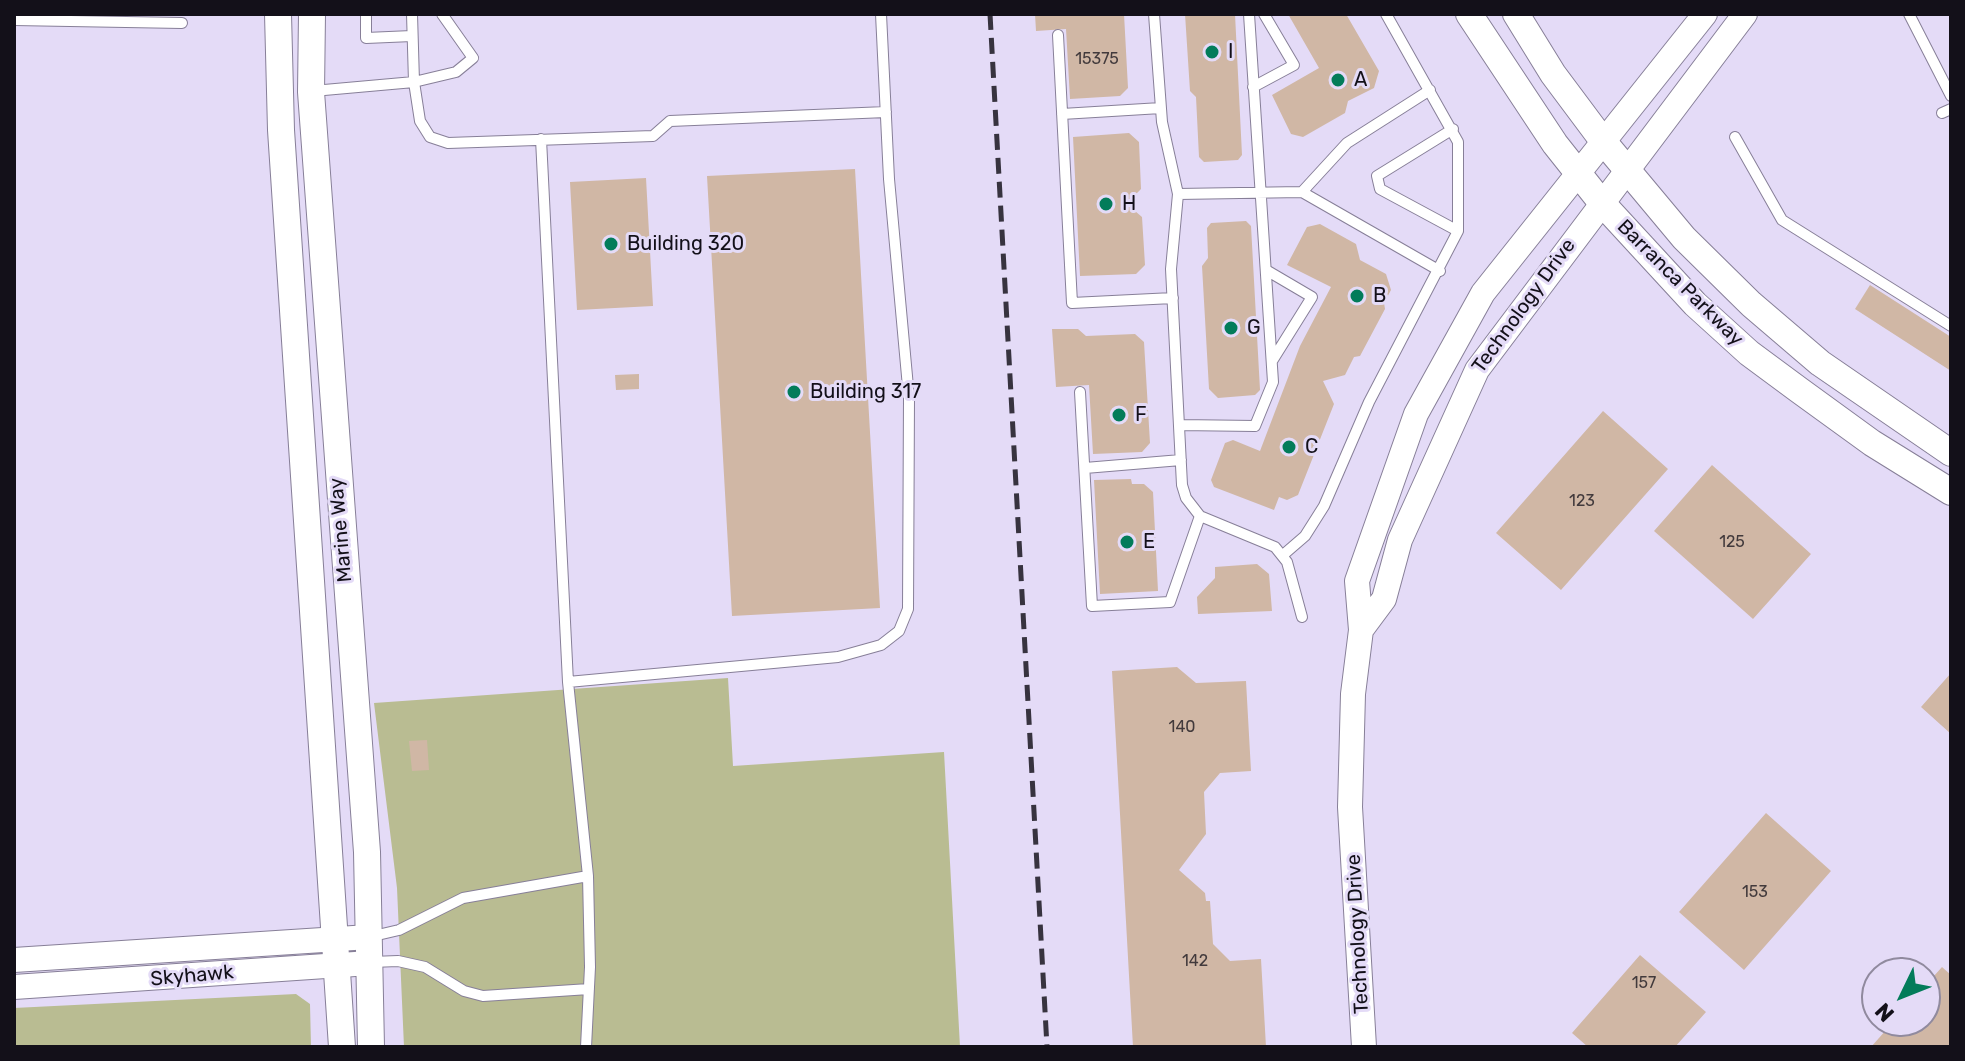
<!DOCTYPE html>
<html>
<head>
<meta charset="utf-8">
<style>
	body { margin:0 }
	#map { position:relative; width:1965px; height:1061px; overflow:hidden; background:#e4dbf7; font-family:Rubik,sans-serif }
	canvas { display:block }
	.frame { position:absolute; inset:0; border:16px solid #131019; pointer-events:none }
	.north { position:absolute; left:1861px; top:957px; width:80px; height:80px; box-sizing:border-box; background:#e4dbf7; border:2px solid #908a9e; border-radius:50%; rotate:227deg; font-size:22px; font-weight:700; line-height:32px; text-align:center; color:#131019 }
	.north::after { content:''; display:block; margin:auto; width:28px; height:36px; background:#037c5a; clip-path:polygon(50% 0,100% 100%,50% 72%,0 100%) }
</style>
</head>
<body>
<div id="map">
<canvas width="1965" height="1061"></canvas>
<div class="frame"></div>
<div class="north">N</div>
</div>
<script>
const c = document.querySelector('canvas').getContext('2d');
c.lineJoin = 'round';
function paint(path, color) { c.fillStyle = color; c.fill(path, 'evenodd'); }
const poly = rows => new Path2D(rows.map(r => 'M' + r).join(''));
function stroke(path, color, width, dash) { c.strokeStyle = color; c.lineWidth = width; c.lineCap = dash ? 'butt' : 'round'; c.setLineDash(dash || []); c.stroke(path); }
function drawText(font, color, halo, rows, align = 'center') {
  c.font = font + ' Rubik,sans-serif'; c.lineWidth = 6; c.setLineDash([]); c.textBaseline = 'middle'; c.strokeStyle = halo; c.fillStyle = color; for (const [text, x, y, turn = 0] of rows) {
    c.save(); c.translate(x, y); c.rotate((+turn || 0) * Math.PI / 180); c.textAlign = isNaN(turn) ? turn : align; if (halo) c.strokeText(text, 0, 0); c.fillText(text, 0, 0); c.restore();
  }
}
const green = poly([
	[728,678,733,766,944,752,960,1047,404,1047,397,888,374,703],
	[296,994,310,1004,311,1047,14,1047,14,1008]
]);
const building = poly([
	[1035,14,1124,14,1128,88,1120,96,1070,99,1066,29,1036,31],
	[1185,14,1235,14,1242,155,1238,160,1204,162,1199,157,1196,97,1190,91],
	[1288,14,1346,14,1379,71,1374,88,1348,101,1345,113,1303,137,1291,134,1272,95,1319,68],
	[1129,133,1139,142,1141,189,1134,196,1135,211,1142,217,1145,265,1136,274,1080,276,1073,137],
	[855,169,880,608,732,616,707,176],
	[646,178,653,306,577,310,570,182],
	[1246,221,1251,226,1260,390,1255,395,1218,398,1209,389,1202,266,1208,258,1207,228,1211,223],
	[1320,224,1356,244,1360,260,1386,274,1391,290,1384,303,1385,309,1360,356,1354,357,1345,375,1323,381,1334,404,1298,495,1287,500,1279,497,1274,510,1214,487,1211,480,1225,443,1233,440,1260,451,1300,346,1331,287,1287,265,1307,227],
	[1870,285,1951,337,1951,371,1855,309],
	[1052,329,1078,329,1086,336,1135,334,1144,342,1150,443,1142,452,1093,454,1089,385,1056,387],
	[639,374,639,389,616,390,615,375],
	[1603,411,1668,469,1561,590,1496,533],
	[1712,465,1811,554,1753,619,1654,531],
	[1131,479,1132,484,1144,484,1153,492,1158,591,1100,594,1094,480],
	[1257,564,1269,574,1272,611,1198,614,1197,597,1215,578,1215,567],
	[1177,667,1196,683,1246,681,1251,771,1220,773,1204,792,1206,834,1179,870,1205,893,1206,901,1210,901,1213,944,1230,961,1261,959,1266,1047,1133,1047,1112,671],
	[1951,673,1951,734,1921,707],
	[427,740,429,770,412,771,409,741],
	[1766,813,1831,871,1744,970,1679,912],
	[1640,955,1706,1012,1675,1047,1588,1047,1572,1033],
	[1942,967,1951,975,1951,1047,1871,1047,1894,1021,1925,1021,1925,986]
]);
const service = poly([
	[366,14,366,38,412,36],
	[442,14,473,58,456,72,414,82,420,121,430,137,448,143,653,136,670,121,886,112],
	[1154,14,1162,122,1178,194,1171,269,1182,485,1186,498,1200,516,1275,547,1287,562,1302,617],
	[1909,14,1951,96],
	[14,20,182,23],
	[1058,35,1072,303,1173,298],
	[1253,87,1294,65,1264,14],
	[313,91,414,82,412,14],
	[1942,113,1951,109],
	[1062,114,1161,108],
	[1453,129,1377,176,1380,189,1458,231],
	[1735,137,1782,220,1951,326],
	[541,139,568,682,588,876,590,967,586,1047],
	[1302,192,1347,143,1430,90],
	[1178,194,1302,192,1440,271],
	[1266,270,1312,297,1272,361],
	[1080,392,1092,606,1170,602,1200,516],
	[1179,425,1255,426,1273,382,1249,14],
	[1085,468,1181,460],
	[1283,555,1305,536,1324,506,1369,402,1458,231,1458,142,1386,14],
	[568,682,838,657,881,645,899,631,908,609,909,398,889,179,881,14],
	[369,937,399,930,463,898,588,876],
	[372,962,398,961,425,967,464,991,483,996,589,989]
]);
const tertiary = poly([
	[1361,630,1384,599,1400,540,1477,370,1745,14],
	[14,960,369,937],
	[14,987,370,963],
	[1364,1047,1350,807,1353,694,1361,630,1357,581,1416,414,1483,293,1705,14]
]);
const secondary = poly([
	[278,14,281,130,342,1047],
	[312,14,311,92,367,852,371,1047],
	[1469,14,1555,144,1601,202,1695,304,1749,353,1799,390,1872,443,1951,492],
	[1516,14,1553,74,1603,141,1684,238,1751,304,1820,363,1951,453]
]);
const rail = poly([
	[990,14,1047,1047]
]);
const markers = [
	[1212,52,8,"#037c5a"],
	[1338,80,8,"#037c5a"],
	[1106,204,8,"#037c5a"],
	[611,244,8,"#037c5a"],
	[1357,296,8,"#037c5a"],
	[1231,328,8,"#037c5a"],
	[794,392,8,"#037c5a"],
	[1119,415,8,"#037c5a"],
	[1289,447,8,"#037c5a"],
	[1127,542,8,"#037c5a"]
];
const numberNames = [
	["15375",1097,59],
	["123",1582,501],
	["125",1732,542],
	["140",1182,727],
	["153",1755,892],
	["142",1195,961],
	["157",1644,983]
];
const poiNames = [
	["I",1228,52],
	["A",1354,80],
	["H",1122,204],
	["Building 320",627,244],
	["B",1373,296],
	["G",1247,328],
	["Building 317",810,392],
	["F",1135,415],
	["C",1305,447],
	["E",1143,542]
];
const streetNames = [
	["Barranca Parkway",1680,283,45],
	["Technology Drive",1524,306,-54],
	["Marine Way",341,530,-95],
	["Technology Drive",1358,934,-93],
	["Skyhawk",192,976,-5]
];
paint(green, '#b9bc92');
paint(building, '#d0b7a5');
stroke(service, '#877f98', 12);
stroke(tertiary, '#877f98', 26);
stroke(secondary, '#877f98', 28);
stroke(service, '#fff', 10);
stroke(tertiary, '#fff', 24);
stroke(secondary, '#fff', 26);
stroke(rail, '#37333f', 5, [16, 8]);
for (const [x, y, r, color] of markers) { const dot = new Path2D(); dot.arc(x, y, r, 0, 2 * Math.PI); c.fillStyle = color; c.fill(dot); stroke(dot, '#e4dbf7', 3); }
drawText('16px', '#423a3c', null, numberNames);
drawText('20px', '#131019', '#e4dbf7', poiNames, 'left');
drawText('20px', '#131019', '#e4dbf7', streetNames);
</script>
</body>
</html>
